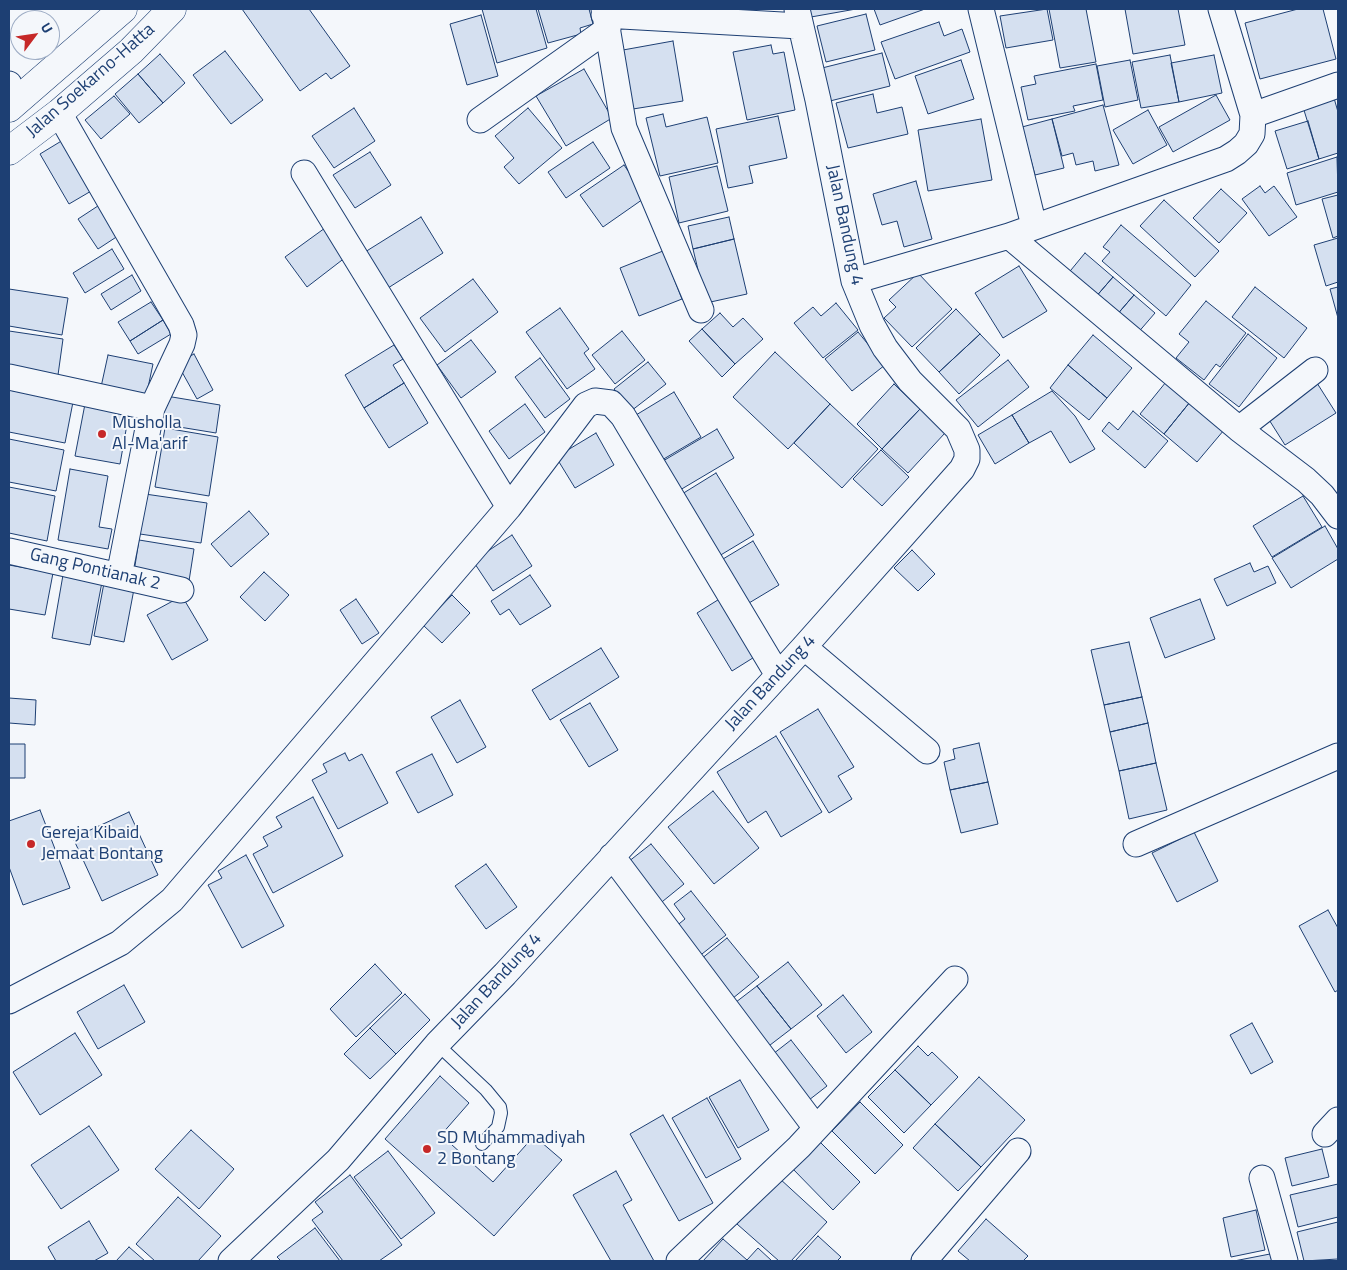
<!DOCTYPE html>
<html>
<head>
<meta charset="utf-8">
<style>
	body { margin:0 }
	#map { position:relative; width:1347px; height:1270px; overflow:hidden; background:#f4f7fb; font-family:"Titillium Web",sans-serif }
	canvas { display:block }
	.frame { position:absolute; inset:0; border:10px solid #1d3f73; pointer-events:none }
	.north { position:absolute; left:10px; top:10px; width:50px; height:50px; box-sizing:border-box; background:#f4f7fb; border:1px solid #9eadc5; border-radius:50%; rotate:59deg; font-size:14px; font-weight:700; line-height:20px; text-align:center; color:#1d3f73 }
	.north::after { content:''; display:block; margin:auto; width:18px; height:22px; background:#c62828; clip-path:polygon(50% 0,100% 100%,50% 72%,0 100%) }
</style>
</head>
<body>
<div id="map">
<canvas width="1347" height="1270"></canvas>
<div class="frame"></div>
<div class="north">U</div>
</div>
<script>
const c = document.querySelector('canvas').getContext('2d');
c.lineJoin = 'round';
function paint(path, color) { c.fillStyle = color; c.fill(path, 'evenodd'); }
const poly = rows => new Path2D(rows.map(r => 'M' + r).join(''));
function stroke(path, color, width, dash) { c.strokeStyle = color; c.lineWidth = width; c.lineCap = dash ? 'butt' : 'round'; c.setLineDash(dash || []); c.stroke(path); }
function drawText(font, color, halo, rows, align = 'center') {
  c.font = font + ' "Titillium Web",sans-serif'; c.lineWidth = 4; c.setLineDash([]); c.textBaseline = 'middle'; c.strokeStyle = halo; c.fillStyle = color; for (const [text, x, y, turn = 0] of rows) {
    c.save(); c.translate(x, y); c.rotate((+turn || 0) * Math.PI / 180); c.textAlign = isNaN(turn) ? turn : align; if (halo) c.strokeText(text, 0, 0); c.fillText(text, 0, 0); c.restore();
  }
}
const building = poly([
	[242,9,309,9,350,66,331,79,326,73,300,91,242,9],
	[482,9,536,9,547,48,497,63,482,9],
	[538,9,589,9,593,24,580,28,581,34,548,43,538,9],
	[809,9,856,9,811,17,809,9],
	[874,9,925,9,880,25,874,9],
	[1047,9,1053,40,1006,48,1000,16,1047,9],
	[1049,9,1086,9,1096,62,1060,68,1049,9],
	[1125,9,1178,9,1185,45,1133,54,1125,9],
	[1298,9,1323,9,1336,59,1260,79,1245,23,1298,9],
	[866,14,875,50,826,62,817,26,866,14],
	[481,15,498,76,467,85,450,24,481,15],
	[939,22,944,36,962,29,970,52,895,79,881,42,939,22],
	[673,41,683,101,633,109,623,50,673,41],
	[771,45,773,54,784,52,795,110,747,120,733,52,771,45],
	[225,51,263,100,231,124,193,75,225,51],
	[882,53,890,86,830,101,822,68,882,53],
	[160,54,185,83,163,103,138,74,160,54],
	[1170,55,1179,102,1141,108,1132,62,1170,55],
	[1214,55,1222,93,1179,102,1171,63,1214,55],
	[961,60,974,99,928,114,915,76,961,60],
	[1130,60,1138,100,1105,107,1097,66,1130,60],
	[1096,64,1103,100,1073,106,1075,111,1028,120,1021,87,1036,84,1034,76,1096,64],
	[584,69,612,118,566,146,536,96,584,69],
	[138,74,163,103,139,123,115,94,138,74],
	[873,94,877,113,902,107,908,134,848,148,836,103,873,94],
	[1216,95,1230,120,1173,152,1159,127,1216,95],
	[114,96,130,114,101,139,85,120,114,96],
	[1334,98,1338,112,1338,153,1319,159,1303,107,1334,98],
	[1103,105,1119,165,1095,171,1093,161,1076,165,1073,153,1062,156,1052,119,1103,105],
	[354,108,375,141,334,168,312,136,354,108],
	[528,108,562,148,519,184,504,167,514,158,495,136,528,108],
	[1148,110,1167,145,1133,164,1113,130,1148,110],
	[663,114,666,127,707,117,718,163,660,176,646,118,663,114],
	[778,116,787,158,749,166,753,183,728,188,716,129,778,116],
	[981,119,992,180,928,191,918,130,981,119],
	[1052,119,1064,168,1035,175,1022,127,1052,119],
	[1308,121,1319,159,1287,169,1275,131,1308,121],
	[68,137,98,187,69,204,40,154,68,137],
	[593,142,610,168,566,198,548,172,593,142],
	[370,152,391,185,355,208,333,175,370,152],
	[1337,157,1338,192,1296,205,1287,173,1337,157],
	[624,165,646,197,603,227,580,195,624,165],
	[717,166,728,211,679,223,669,177,717,166],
	[916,181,932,239,904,247,897,221,882,225,873,194,916,181],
	[1260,186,1265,193,1274,186,1297,217,1269,236,1242,199,1260,186],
	[1221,189,1247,213,1219,243,1193,218,1221,189],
	[1338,195,1338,236,1333,238,1322,199,1338,195],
	[1164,200,1219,251,1195,277,1140,226,1164,200],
	[104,202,124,232,98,249,78,219,104,202],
	[421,217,443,253,388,288,365,252,421,217],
	[729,217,734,239,693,249,688,226,729,217],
	[1121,225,1191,285,1166,316,1102,261,1110,252,1103,247,1121,225],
	[325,228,346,257,307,287,285,257,325,228],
	[1338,238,1338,282,1326,286,1314,245,1338,238],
	[734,239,747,294,706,303,693,249,734,239],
	[112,249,124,269,85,293,73,273,112,249],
	[663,251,682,299,639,316,620,268,663,251],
	[1085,253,1113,277,1094,299,1066,276,1085,253],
	[1019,266,1047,311,1003,338,975,293,1019,266],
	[918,273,952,309,912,347,884,318,896,307,889,300,918,273],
	[132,275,141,291,111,310,101,294,132,275],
	[1113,277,1134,295,1115,317,1094,299,1113,277],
	[473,279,498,312,445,352,420,318,473,279],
	[1255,287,1307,328,1284,358,1232,317,1255,287],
	[1338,287,1338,318,1330,289,1338,287],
	[9,289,68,298,62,335,9,326,9,289],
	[1134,295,1155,313,1136,335,1115,317,1134,295],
	[1206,301,1246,333,1220,367,1216,364,1204,380,1176,358,1189,342,1179,334,1206,301],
	[151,302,163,320,130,341,118,322,151,302],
	[836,303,858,330,823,358,794,323,813,307,821,316,836,303],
	[560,308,589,349,584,353,595,369,567,389,526,332,560,308],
	[956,309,980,334,939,372,916,348,956,309],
	[720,313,733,327,743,318,763,339,735,364,702,329,720,313],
	[163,320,171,334,138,354,130,341,163,320],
	[702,329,735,364,722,377,689,341,702,329],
	[9,331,63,339,58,375,9,367,9,331],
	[622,331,645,360,615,384,592,355,622,331],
	[858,332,885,365,852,391,825,359,858,332],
	[980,334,1000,355,959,394,939,372,980,334],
	[1248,334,1277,358,1239,407,1209,384,1248,334],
	[1093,335,1132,368,1107,398,1068,365,1093,335],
	[471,340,496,372,461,398,437,365,471,340],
	[394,345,403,359,393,365,404,383,364,408,345,375,394,345],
	[775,352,830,404,788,449,733,397,775,352],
	[194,354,213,390,197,399,177,363,194,354],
	[108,355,153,364,146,397,101,387,108,355],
	[540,358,570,399,545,418,515,377,540,358],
	[1008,360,1029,387,978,427,956,400,1008,360],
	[648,362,666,384,631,411,614,389,648,362],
	[1068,365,1107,398,1089,420,1050,388,1068,365],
	[1166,382,1190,402,1164,434,1140,414,1166,382],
	[404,383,428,423,389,448,364,408,404,383],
	[1317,383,1336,413,1285,445,1266,415,1317,383],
	[894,384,920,409,882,449,857,424,894,384],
	[9,390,73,402,65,443,9,432,9,390],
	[1052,391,1075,416,1095,449,1070,463,1051,431,1029,443,1012,415,1052,391],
	[674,392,701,437,662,460,636,415,674,392],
	[166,396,220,405,216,433,161,424,166,396],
	[1190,402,1224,430,1197,462,1164,434,1190,402],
	[85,404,129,413,120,464,75,456,85,404],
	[525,404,545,432,509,459,489,431,525,404],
	[830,404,878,449,842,488,794,443,830,404],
	[920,409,945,433,908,473,882,449,920,409],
	[1133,411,1168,441,1145,468,1102,431,1109,422,1118,430,1133,411],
	[1012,415,1029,443,995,464,978,435,1012,415],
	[165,428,218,437,209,496,155,487,165,428],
	[717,429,734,458,680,490,663,461,717,429],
	[596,433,614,465,575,488,556,457,596,433],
	[9,439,64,450,56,491,9,482,9,439],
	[881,450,909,477,882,506,853,479,881,450],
	[70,469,108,476,99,527,112,529,108,549,58,540,70,469],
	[716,473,754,535,719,556,682,494,716,473],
	[9,487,55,496,47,541,9,533,9,487],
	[145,494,207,503,201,543,140,534,145,494],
	[1303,496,1322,527,1272,557,1253,526,1303,496],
	[249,511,269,534,231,567,211,544,249,511],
	[1325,526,1338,549,1338,559,1291,588,1272,558,1325,526],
	[512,535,532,566,493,591,473,561,512,535],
	[139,540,194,549,189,581,134,572,139,540],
	[753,541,779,585,749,603,723,559,753,541],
	[912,550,935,574,918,591,894,568,912,550],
	[1250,563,1254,572,1268,566,1276,583,1227,606,1214,579,1250,563],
	[9,565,53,573,45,615,9,609,9,565],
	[264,572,289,595,265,621,240,597,264,572],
	[63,575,102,582,90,645,52,638,63,575],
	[530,575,551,606,520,625,509,609,500,615,491,601,530,575],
	[104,583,134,589,124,642,94,636,104,583],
	[452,595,470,613,442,643,423,625,452,595],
	[182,596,208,640,172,660,147,615,182,596],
	[721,598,756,656,732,671,697,613,721,598],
	[356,599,379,633,362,644,340,610,356,599],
	[1200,599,1215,639,1165,658,1150,618,1200,599],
	[1129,642,1142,697,1104,705,1091,650,1129,642],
	[601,648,619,677,550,720,532,690,601,648],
	[1142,697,1148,723,1110,732,1104,705,1142,697],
	[9,698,36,700,35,725,9,723,9,698],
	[460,700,486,747,457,763,431,717,460,700],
	[590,703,618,750,589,767,560,720,590,703],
	[818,709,854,767,838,776,852,799,829,813,780,732,818,709],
	[1148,723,1156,763,1119,771,1110,732,1148,723],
	[776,736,822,812,781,837,766,811,748,823,717,772,776,736],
	[979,743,988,782,950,790,944,762,955,759,953,749,979,743],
	[9,744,25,744,25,778,9,778,9,744],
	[345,753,349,761,362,754,388,803,338,829,312,780,327,772,323,764,345,753],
	[432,754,453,795,418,813,396,772,432,754],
	[1156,763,1167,810,1129,819,1119,771,1156,763],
	[988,782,998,824,961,833,950,790,988,782],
	[713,791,759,848,714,884,668,827,713,791],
	[313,797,343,856,273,893,253,854,268,846,263,837,282,827,276,817,313,797],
	[40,810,70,888,23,905,9,867,9,821,40,810],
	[129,812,158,875,102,901,73,838,129,812],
	[1194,832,1218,881,1177,902,1152,853,1194,832],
	[651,844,684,884,652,910,619,869,651,844],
	[246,855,284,926,242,948,208,885,222,878,218,871,246,855],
	[486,864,517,907,486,929,455,886,486,864],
	[691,891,726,935,688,965,664,936,685,919,674,904,691,891],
	[1328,910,1338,928,1338,990,1335,992,1299,926,1328,910],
	[727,938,759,977,722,1007,690,968,727,938],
	[788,962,822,1005,791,1029,757,986,788,962],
	[375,964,402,993,356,1037,330,1009,375,964],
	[124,985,145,1022,98,1049,77,1012,124,985],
	[757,986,791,1029,757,1055,723,1012,757,986],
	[405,994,430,1020,396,1054,370,1028,405,994],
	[843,995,872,1032,846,1053,817,1016,843,995],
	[1252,1023,1273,1062,1251,1074,1230,1035,1252,1023],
	[370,1028,396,1054,370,1079,344,1054,370,1028],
	[75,1033,102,1075,40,1115,13,1072,75,1033],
	[791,1040,827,1086,791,1114,755,1068,791,1040],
	[918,1046,928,1056,932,1052,958,1077,931,1105,895,1070,918,1046],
	[895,1070,931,1105,904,1133,868,1097,895,1070],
	[440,1076,469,1103,441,1135,493,1182,534,1136,562,1160,494,1236,385,1139,440,1076],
	[979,1077,1025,1120,981,1167,935,1124,979,1077],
	[740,1080,769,1130,738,1148,709,1097,740,1080],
	[707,1098,741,1159,706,1178,672,1118,707,1098],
	[860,1102,903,1145,875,1174,832,1131,860,1102],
	[663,1115,713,1203,679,1221,630,1134,663,1115],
	[935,1124,981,1167,958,1191,913,1148,935,1124],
	[89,1126,119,1170,61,1209,31,1165,89,1126],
	[191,1130,234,1169,199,1209,155,1169,191,1130],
	[818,1140,860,1182,833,1210,791,1167,818,1140],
	[1322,1149,1329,1177,1292,1186,1285,1158,1322,1149],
	[388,1151,435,1213,401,1239,354,1177,388,1151],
	[616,1171,632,1200,623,1205,654,1261,611,1261,573,1195,616,1171],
	[350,1175,402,1245,379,1261,343,1261,312,1220,323,1212,315,1202,350,1175],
	[779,1178,827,1222,791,1261,779,1261,737,1224,779,1178],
	[1338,1184,1338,1217,1298,1227,1290,1195,1338,1184],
	[178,1197,221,1236,198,1261,155,1261,136,1244,178,1197],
	[1256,1210,1265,1250,1231,1257,1223,1218,1256,1210],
	[986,1219,1028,1256,1023,1261,970,1261,958,1251,986,1219],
	[89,1221,108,1253,94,1261,56,1261,48,1247,89,1221],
	[1338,1222,1338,1259,1304,1261,1297,1232,1338,1222],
	[315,1228,340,1261,281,1261,277,1257,315,1228],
	[818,1236,841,1257,837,1261,795,1261,818,1236],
	[723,1239,747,1260,758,1248,772,1261,703,1261,723,1239],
	[129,1247,145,1261,116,1261,129,1247],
	[1270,1254,1272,1261,1234,1261,1270,1254]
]);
const service = poly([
	[437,1044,486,1090,500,1107,501,1113,498,1127,482,1144]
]);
const minor = poly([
	[604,9,624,128,701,310],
	[981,9,1034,226],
	[604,15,800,26],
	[9,84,16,102],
	[59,113,181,325,184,335,182,344,152,408,119,576],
	[1253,115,1338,85],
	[480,120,608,29],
	[304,173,509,507],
	[1009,236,1239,429,1306,480,1322,495,1338,516],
	[854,281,1009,236,1226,159,1237,152,1246,144,1252,134,1253,115,1221,9],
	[9,377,152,408],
	[1239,429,1315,370],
	[9,551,181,590],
	[804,647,927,751],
	[1136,844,1338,756],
	[612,856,816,1128],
	[9,1001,120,943,172,900,509,507,586,405,595,401,611,403,623,416,778,675],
	[1325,1134,1338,1120],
	[1262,1178,1285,1261],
	[231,1261,338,1160,437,1044,505,974,804,647,962,469,967,459,967,450,958,429,910,381,885,348,872,325,854,281,818,100,797,9],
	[679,1261,799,1147,955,979],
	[924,1261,1018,1151]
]);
const secondary = poly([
	[9,108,123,9],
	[9,151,59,113,131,51,172,9]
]);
const markers = [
	[102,434,5,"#c62828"],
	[31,844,5,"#c62828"],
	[427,1149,5,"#c62828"]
];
const streetNames = [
	["Jalan Soekarno-Hatta",91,81,-41],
	["Jalan Bandung 4",844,225,78],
	["Gang Pontianak 2",95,570,13],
	["Jalan Bandung 4",771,683,-47],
	["Jalan Bandung 4",497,981,-47]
];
const poiNames = [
	["Musholla",112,424],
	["Al-Ma'arif",112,445],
	["Gereja Kibaid",41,834],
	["Jemaat Bontang",41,855],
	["SD Muhammadiyah",437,1139],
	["2 Bontang",437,1160]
];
paint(building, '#d5e0f0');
stroke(building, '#1d3f73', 1);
stroke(service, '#1d3f73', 14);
stroke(minor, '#1d3f73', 27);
stroke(secondary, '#1d3f73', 29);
stroke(service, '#f4f7fb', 12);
stroke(minor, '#f4f7fb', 25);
stroke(secondary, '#f4f7fb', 28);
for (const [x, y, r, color] of markers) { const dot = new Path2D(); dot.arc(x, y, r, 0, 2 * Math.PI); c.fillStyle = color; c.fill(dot); stroke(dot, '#f4f7fb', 2); }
drawText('18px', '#1d3f73', '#f4f7fb', streetNames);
drawText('18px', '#1d3f73', '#f4f7fb', poiNames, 'left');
</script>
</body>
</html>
